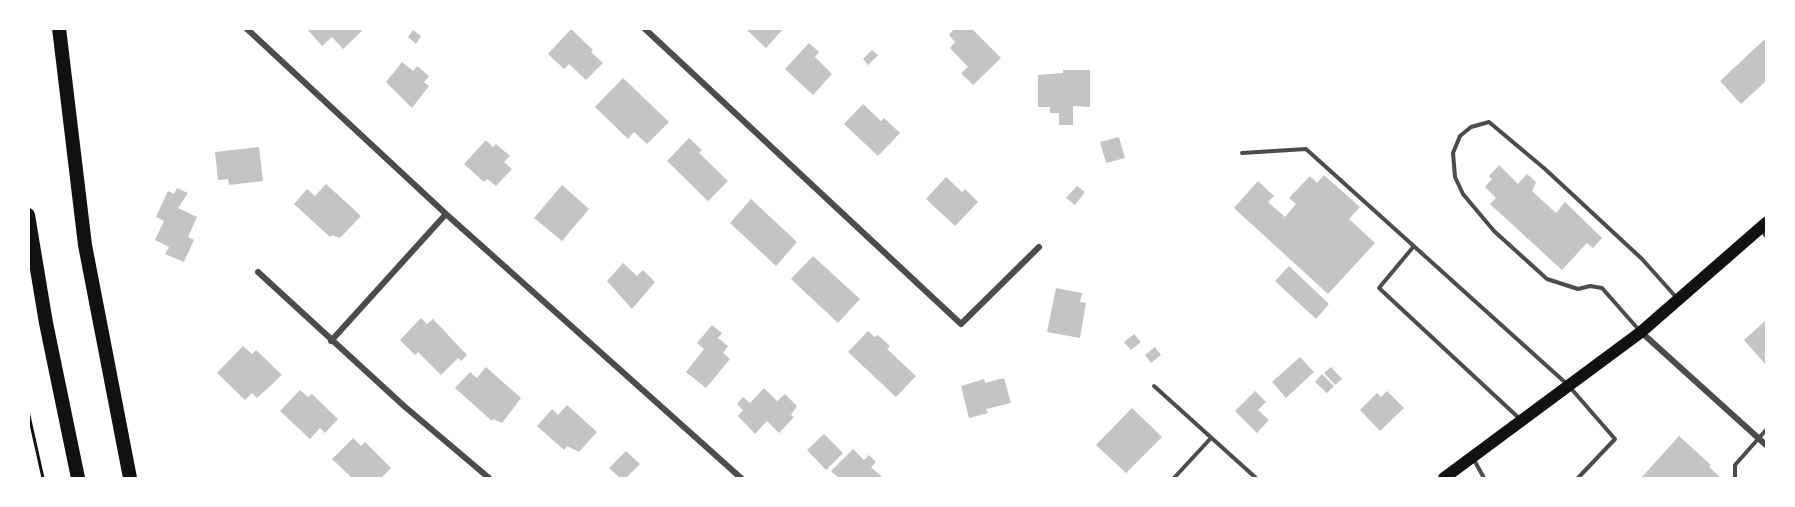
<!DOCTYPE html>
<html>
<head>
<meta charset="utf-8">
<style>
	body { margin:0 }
	#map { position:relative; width:1795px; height:507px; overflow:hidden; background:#fff; font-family:"Source Sans 3",sans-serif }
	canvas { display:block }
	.frame { position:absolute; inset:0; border:30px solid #fff; pointer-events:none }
</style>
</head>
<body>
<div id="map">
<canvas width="1795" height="507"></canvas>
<div class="frame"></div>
</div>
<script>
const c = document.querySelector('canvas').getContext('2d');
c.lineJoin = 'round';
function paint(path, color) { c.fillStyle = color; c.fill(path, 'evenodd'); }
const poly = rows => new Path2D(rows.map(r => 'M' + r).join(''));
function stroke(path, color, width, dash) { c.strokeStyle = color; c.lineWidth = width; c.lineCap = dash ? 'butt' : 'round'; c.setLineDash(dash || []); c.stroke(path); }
const building = poly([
	[306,28,360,28,362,31,343,49,332,37,322,46],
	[745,28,784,28,766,48],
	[955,28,971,28,1001,58,973,85,961,73,968,67,950,48,955,42,949,35],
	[571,29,593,50,591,52,603,63,586,80,569,64,564,69,548,54],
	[413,30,421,36,416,44,408,37],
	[1766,38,1766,81,1741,104,1720,81],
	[809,43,819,52,815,57,832,74,813,95,785,69],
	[872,50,878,55,868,65,863,59],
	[402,62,413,71,417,66,429,76,424,82,429,86,412,108,386,82],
	[1063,70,1090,70,1090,107,1073,106,1073,125,1059,125,1059,113,1050,113,1050,107,1038,107,1038,75,1063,73],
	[623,78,669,122,647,144,634,132,628,139,595,107],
	[863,104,881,121,884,118,900,133,878,156,844,124],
	[1119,137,1125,158,1106,163,1100,142],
	[689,138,702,150,699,153,728,181,708,201,667,161],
	[486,140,493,147,496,144,510,156,504,162,512,169,496,186,487,179,484,182,464,164],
	[259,147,263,181,229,185,228,179,218,180,215,152],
	[1499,165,1518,184,1527,174,1536,182,1532,191,1556,213,1565,202,1602,238,1593,248,1587,243,1562,270,1490,204,1496,198,1485,187,1492,179,1489,176],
	[1324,175,1360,207,1349,219,1375,243,1328,294,1234,208,1258,181,1274,196,1268,202,1285,217,1296,204,1289,198,1310,176,1317,183],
	[946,177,962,192,965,189,978,202,955,226,926,199],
	[326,184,361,216,340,238,332,235,330,237,294,204,307,189,315,196],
	[562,185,589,209,562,241,534,218],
	[1077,186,1085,192,1075,205,1066,198],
	[177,188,188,193,178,208,197,217,188,237,194,240,184,262,165,254,169,247,155,240,164,221,156,217,168,191,174,194],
	[751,199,797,242,776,266,730,223],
	[813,256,860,299,838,323,791,279],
	[623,263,637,276,643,270,655,282,632,309,607,281],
	[1289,266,1329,304,1316,319,1275,281],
	[1056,288,1082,293,1080,302,1086,303,1080,338,1047,332],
	[421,318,427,324,433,319,467,355,461,361,458,358,441,375,418,352,415,355,400,340],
	[1766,320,1766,365,1744,340],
	[712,325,722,333,718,338,728,346,723,353,730,359,706,388,686,372,704,349,697,343],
	[868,331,875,337,878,335,890,346,887,349,916,376,896,397,848,352],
	[1134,334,1141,342,1131,350,1124,342],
	[243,346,252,354,256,350,282,375,257,398,252,393,245,400,217,373],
	[1155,347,1161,355,1151,363,1145,355],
	[1300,357,1314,372,1286,398,1272,382],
	[486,367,521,398,502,423,493,419,492,421,455,388,470,372,477,378],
	[1331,367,1342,379,1335,385,1324,373],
	[1322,374,1334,386,1327,393,1315,382],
	[1004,378,1011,403,986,409,988,413,969,418,961,386,984,379,985,383],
	[764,388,777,401,785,394,797,406,791,415,794,417,779,433,767,421,755,434,738,416,743,410,737,404,743,397,750,403],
	[300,390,308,397,312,394,338,419,325,433,320,428,310,439,280,411],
	[1255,391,1266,402,1258,410,1269,420,1257,433,1235,411],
	[1387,391,1404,408,1380,431,1360,410,1377,393,1381,397],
	[567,405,597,432,579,452,567,446,564,450,537,426,552,409,558,415],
	[1132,408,1162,437,1126,473,1096,445],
	[824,434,843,453,826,470,807,450],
	[1679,436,1711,465,1709,467,1721,478,1641,478],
	[353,438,361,446,365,442,391,468,381,478,352,478,332,459],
	[853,449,864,460,869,455,876,462,871,467,883,478,839,478,831,471],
	[626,451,640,464,626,478,620,478,609,468]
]);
const path = poly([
	[28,411,43,478]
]);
const service = poly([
	[1242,153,1306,149,1568,385,1615,439,1578,478],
	[1761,229,1766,236],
	[1414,246,1379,288,1521,420],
	[1639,330,1602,288,1590,286,1578,289,1547,279,1494,231,1463,194,1455,177,1453,153,1460,136,1471,127,1489,122,1545,169,1642,259,1676,297],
	[1154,386,1256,478],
	[1473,458,1484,478],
	[1174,478,1211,438],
	[1735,478,1735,465,1766,430]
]);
const minor = poly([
	[246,28,446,214,741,478],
	[644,28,961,324,1039,247],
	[258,272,404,406,489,478],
	[1641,332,1766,445],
	[331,341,446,214]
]);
const primary = poly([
	[1444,478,1641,332,1766,223]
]);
const trunk = poly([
	[59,28,85,245,130,478],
	[28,215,46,323,78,478]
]);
paint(building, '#c4c4c4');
stroke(path, '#111', 3);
stroke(service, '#4c4c4c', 4);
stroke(minor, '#4c4c4c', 6);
stroke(primary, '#111', 12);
stroke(trunk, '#111', 14);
</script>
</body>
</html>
